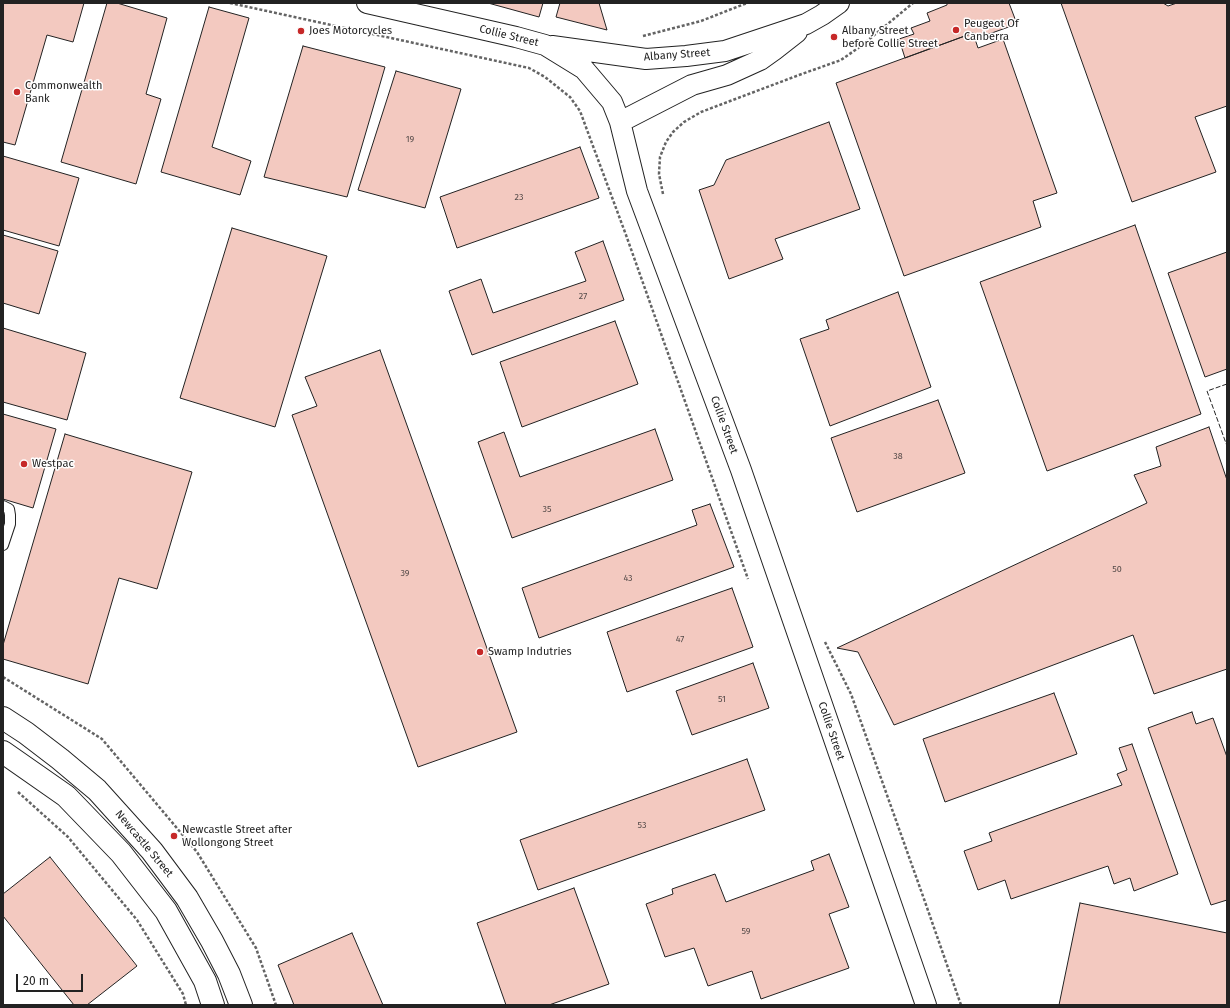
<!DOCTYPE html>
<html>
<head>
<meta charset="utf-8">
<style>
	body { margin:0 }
	#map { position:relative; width:1230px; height:1008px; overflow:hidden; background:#fff; font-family:"Fira Sans",sans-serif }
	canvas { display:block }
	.frame { position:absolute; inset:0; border:4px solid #222; pointer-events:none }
	.scale { position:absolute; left:16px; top:974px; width:67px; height:18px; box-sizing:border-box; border:2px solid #222; border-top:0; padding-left:5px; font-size:12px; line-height:14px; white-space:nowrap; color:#222; -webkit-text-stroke:3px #fff; paint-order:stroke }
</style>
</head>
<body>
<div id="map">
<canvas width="1230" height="1008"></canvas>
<div class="frame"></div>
<div class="scale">20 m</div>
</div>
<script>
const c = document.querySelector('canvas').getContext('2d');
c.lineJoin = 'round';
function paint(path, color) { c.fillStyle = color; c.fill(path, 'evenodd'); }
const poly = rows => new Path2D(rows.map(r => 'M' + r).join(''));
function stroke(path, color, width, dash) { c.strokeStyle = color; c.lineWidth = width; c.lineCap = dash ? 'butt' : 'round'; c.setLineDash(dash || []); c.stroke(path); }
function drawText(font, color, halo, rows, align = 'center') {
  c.font = font + ' "Fira Sans",sans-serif'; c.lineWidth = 3; c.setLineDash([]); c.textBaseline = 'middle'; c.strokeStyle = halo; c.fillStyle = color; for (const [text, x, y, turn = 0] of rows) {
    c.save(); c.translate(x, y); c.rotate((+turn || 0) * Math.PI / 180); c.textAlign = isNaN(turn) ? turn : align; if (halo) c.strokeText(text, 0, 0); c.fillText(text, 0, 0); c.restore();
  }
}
const building = poly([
	[3,3,84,3,73,42,47,35,15,145,3,142,3,3],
	[107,3,117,3,167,18,146,94,161,99,136,184,61,162,107,3],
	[488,3,543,3,539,17,488,3],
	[560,3,599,3,607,30,556,17,560,3],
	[947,3,1009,3,1017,24,975,39,973,33,905,58,899,39,914,34,911,28,930,21,927,13,947,5,947,3],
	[1061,3,1163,3,1168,6,1177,3,1227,3,1227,106,1195,117,1216,172,1132,202,1061,3],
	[209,7,249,18,212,147,251,161,240,195,161,172,209,7],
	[973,33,978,48,1003,39,1057,193,1033,201,1041,227,904,276,836,83,973,33],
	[303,46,385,67,347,197,264,177,303,46],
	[396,71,461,89,425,208,358,190,396,71],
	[829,122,860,209,775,239,783,259,729,279,699,190,714,185,726,160,829,122],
	[580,147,599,198,457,248,440,197,580,147],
	[3,156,79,178,59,246,3,230,3,156],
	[1135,225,1201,414,1047,471,980,282,1135,225],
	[232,228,327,256,275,427,180,398,232,228],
	[3,235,58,251,39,314,3,303,3,235],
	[603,241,624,300,472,355,449,291,481,279,493,313,586,281,575,252,603,241],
	[1227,252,1227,369,1205,377,1168,273,1227,252],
	[898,292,931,387,830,426,800,339,829,329,826,320,898,292],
	[615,321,638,384,522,427,500,362,615,321],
	[3,328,86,353,67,420,3,402,3,328],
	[380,350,517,732,418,767,292,415,317,406,305,377,380,350],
	[938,400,965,473,857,512,831,438,938,400],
	[3,414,56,429,33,508,3,499,3,414],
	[1209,427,1227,480,1227,669,1154,694,1133,635,894,725,858,652,837,648,1147,503,1134,475,1161,466,1156,447,1209,427],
	[655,429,673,480,512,538,478,442,504,432,520,477,655,429],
	[65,434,192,472,157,589,119,578,88,684,3,659,3,645,65,434],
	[710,504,734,567,539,638,522,588,697,525,692,510,710,504],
	[732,588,753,647,627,692,607,632,732,588],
	[753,663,769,708,692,735,676,691,753,663],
	[1054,693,1077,754,945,802,923,739,1054,693],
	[1192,712,1196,724,1213,718,1227,757,1227,900,1211,905,1148,728,1192,712],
	[1132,744,1178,874,1134,891,1130,878,1114,884,1108,866,1011,899,1005,880,978,890,964,851,992,841,989,833,1122,785,1117,774,1127,770,1119,748,1132,744],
	[747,759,765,810,538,890,520,840,747,759],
	[829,854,849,907,829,914,849,968,761,999,752,971,708,986,694,948,665,957,646,904,673,894,672,889,715,874,726,902,814,870,811,861,829,854],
	[50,857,137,966,87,1005,74,1005,3,916,3,894,50,857],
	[574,888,609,984,549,1005,506,1005,477,923,574,888],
	[1080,903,1227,933,1227,1005,1059,1005,1080,903],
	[352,933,383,1005,294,1005,278,965,352,933]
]);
const path = poly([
	[230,3,529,68,545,77,570,97,580,111,626,235,748,579],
	[643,36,701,21,747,3],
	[663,194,659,174,660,157,666,142,673,132,684,122,701,112,799,75,841,60,861,46,913,3],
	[825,642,851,694,924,899,961,1005],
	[3,677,102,739,197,852,256,948,276,1005],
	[18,792,68,837,137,920,183,994,186,1005]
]);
const lane = poly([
	[3,506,9,509,10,515,10,524,3,545]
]);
const street = poly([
	[367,3,516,37,545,45,584,69,612,102,620,122,637,191,741,470,926,1005],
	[552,46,646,59,686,56,725,51,806,24,822,15,839,3],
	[620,122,692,85,727,75,760,60,774,50,797,32]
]);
const secondary = poly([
	[3,718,26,733,60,759,97,790,152,851,187,898,212,941,229,974,241,1005],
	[3,752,66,796,121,853,166,911,205,981,213,1005]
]);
const fence = poly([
	[1227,384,1207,391,1227,446]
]);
const markers = [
	[956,30,4,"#c62828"],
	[301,31,4,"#c62828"],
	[834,37,4,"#c62828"],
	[17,92,4,"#c62828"],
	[24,464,4,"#c62828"],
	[480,652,4,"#c62828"],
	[174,836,4,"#c62828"]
];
const numberNames = [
	["19",410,139],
	["23",519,197],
	["27",583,296],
	["38",898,456],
	["35",547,509],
	["50",1117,569],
	["39",405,573],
	["43",628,578],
	["47",680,639],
	["51",722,699],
	["53",642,825],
	["59",746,931]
];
const poiNames = [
	["Peugeot Of",964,24],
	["Canberra",964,37],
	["Joes Motorcycles",309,31],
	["Albany Street",842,31],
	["before Collie Street",842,44],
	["Commonwealth",25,86],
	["Bank",25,99],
	["Westpac",32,464],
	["Swamp Indutries",488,652],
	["Newcastle Street after",182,830],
	["Wollongong Street",182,843]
];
const streetNames = [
	["Collie Street",509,36,14],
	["Albany Street",677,55,-4],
	["Collie Street",724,425,70],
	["Collie Street",831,731,71],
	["Newcastle Street",144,844,50]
];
paint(building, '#f3c9c0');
stroke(building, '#222', 1);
stroke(lane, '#222', 12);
stroke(street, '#222', 22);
stroke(secondary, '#222', 24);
stroke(path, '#646464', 2.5, [3, 2]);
stroke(lane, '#fff', 10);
stroke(street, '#fff', 20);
stroke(secondary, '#fff', 22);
stroke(fence, '#222', 1, [5, 2]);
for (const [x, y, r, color] of markers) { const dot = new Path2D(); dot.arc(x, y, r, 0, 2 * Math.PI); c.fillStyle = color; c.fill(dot); stroke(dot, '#fff', 1.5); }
drawText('9px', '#564c4a', null, numberNames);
drawText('11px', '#222', '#fff', poiNames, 'left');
drawText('11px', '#222', '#fff', streetNames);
</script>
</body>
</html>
